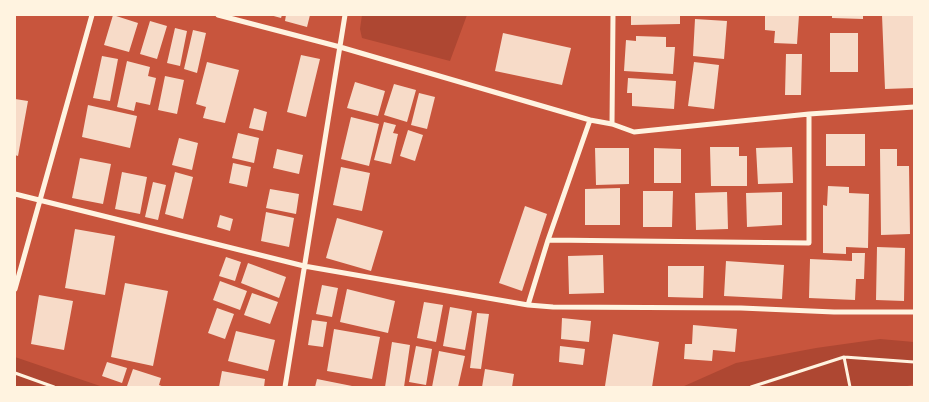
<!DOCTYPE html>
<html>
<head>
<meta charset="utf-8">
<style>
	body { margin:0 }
	#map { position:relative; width:929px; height:402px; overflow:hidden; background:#c8553d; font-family:"Asap Condensed",sans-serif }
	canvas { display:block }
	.frame { position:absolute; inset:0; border:16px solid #fff3e0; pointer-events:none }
</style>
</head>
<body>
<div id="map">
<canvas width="929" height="402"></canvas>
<div class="frame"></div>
</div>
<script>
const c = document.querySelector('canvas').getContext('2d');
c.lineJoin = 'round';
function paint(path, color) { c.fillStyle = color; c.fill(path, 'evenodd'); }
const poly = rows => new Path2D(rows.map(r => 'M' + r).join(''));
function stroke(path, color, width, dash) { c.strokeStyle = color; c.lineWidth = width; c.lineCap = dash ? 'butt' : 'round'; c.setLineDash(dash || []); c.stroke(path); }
const green = poly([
	[362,15,467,15,450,61,362,38,360,29],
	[880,339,914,342,914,384,904,387,682,387,736,363,816,348],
	[15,357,103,387,15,387]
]);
const building = poly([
	[113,15,138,23,129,52,104,45],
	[270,15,282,15,281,18],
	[286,15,310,15,307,27,285,21],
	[631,15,680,15,680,24,631,25],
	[765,15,799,15,797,44,774,43,775,31,765,30],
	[832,15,863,15,863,19,832,18],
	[882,15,914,15,914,88,885,89],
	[695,19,727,21,724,59,693,56],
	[150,21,167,26,157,59,140,54],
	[175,28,187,31,180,66,167,63],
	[193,30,206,33,197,73,184,69],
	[503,33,571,48,562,85,495,71],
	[830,33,858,33,858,72,830,72],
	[636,36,666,37,666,47,675,47,673,74,624,71,626,40,636,41],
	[786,54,802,54,801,95,785,95],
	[301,55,320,59,306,117,287,112],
	[102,56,118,59,110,101,93,98],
	[127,61,150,67,148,76,156,78,150,105,136,102,134,111,117,107],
	[207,62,239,70,225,123,203,118,206,107,196,104],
	[694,62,719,65,714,109,688,106],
	[165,76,184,80,177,114,158,110],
	[628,78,676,81,674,109,632,106,632,93,627,93],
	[355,82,385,91,378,116,347,108],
	[394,84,416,90,407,122,384,115],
	[419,93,435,97,427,129,411,125],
	[15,99,28,101,18,156,15,155],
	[88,105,137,116,130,148,82,137],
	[254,108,267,112,263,131,249,128],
	[351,117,379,124,369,166,341,159],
	[384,122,396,125,393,133,398,134,391,164,374,160],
	[408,130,423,135,415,161,400,156],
	[238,133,259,138,254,163,232,158],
	[826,134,865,134,865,166,826,166],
	[179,138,198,143,192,170,172,165],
	[710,147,739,147,739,156,747,156,747,186,711,186],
	[792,147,793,183,758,184,756,148],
	[595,148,629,148,629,184,596,185],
	[654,148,681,149,681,183,654,183],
	[277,149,303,155,299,174,273,168],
	[880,149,897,149,897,166,909,166,910,234,881,235],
	[80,158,111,164,103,204,72,198],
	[233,163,251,167,247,187,229,183],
	[341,167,370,173,362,211,333,205],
	[122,172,147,177,140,214,115,209],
	[175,172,193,177,183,219,165,214],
	[153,182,166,185,158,220,145,217],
	[828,186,849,187,849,193,869,194,868,248,846,247,846,254,823,253,823,205,827,206],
	[620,188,620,225,585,225,585,189],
	[270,189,299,194,296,214,266,208],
	[643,191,673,191,672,227,643,227],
	[727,192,728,229,696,230,695,193],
	[782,192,782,225,747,227,746,193],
	[525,206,547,214,522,291,499,283],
	[266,212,294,218,289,247,261,241],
	[220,215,233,219,230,231,217,227],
	[337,218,383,231,371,271,326,258],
	[75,229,115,236,105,295,65,288],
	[877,247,905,248,904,301,876,300],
	[852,253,865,253,864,279,856,279,855,300,809,298,810,259,852,261],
	[603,255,604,293,569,294,568,256],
	[226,257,241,262,235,281,219,276],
	[726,261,784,265,782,299,724,296],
	[248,263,286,277,279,298,241,283],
	[668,266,704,266,703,298,668,297],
	[220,281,247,291,240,310,213,300],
	[125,283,168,291,153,366,111,357],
	[322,285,338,288,332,317,316,314],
	[347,289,395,301,388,333,340,322],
	[252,293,278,302,270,324,244,315],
	[39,295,73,301,64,350,31,344],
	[424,302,443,305,436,342,417,338],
	[450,307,472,311,465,350,443,346],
	[217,308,234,314,225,339,208,333],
	[477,313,489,314,481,369,470,368],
	[562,318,591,321,589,342,561,339],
	[312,320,327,322,323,347,308,345],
	[693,325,737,329,735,352,713,350,712,361,684,359,685,344,692,344],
	[334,329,380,337,372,379,327,371],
	[236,331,275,340,268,371,228,361],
	[613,334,659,342,652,387,605,386],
	[392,342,410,345,404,387,385,387],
	[416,346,432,349,426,385,409,382],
	[560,346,585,349,583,365,559,362],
	[439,351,465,356,458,387,432,387],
	[107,362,127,368,122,383,102,376],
	[133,369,161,378,159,385,164,387,127,386],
	[485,369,514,374,512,387,482,387],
	[222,371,265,379,264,387,219,387],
	[317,379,352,386,352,387,315,387]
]);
const path = poly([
	[844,357,850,387],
	[15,373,54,387],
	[751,387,844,357,914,362]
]);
const minor = poly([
	[218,15,340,47,590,120,612,124,634,132,809,114,914,107],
	[612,124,613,15],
	[15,194,304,266,528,305,553,307,741,308,834,312,914,312],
	[548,240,809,243,809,114],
	[15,289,92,15],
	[528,305,548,240,590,120],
	[285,387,345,15]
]);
paint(green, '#ae4732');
paint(building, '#f7dbc8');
stroke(path, '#fff3e0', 3);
stroke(minor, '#fff3e0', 5);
</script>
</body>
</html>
